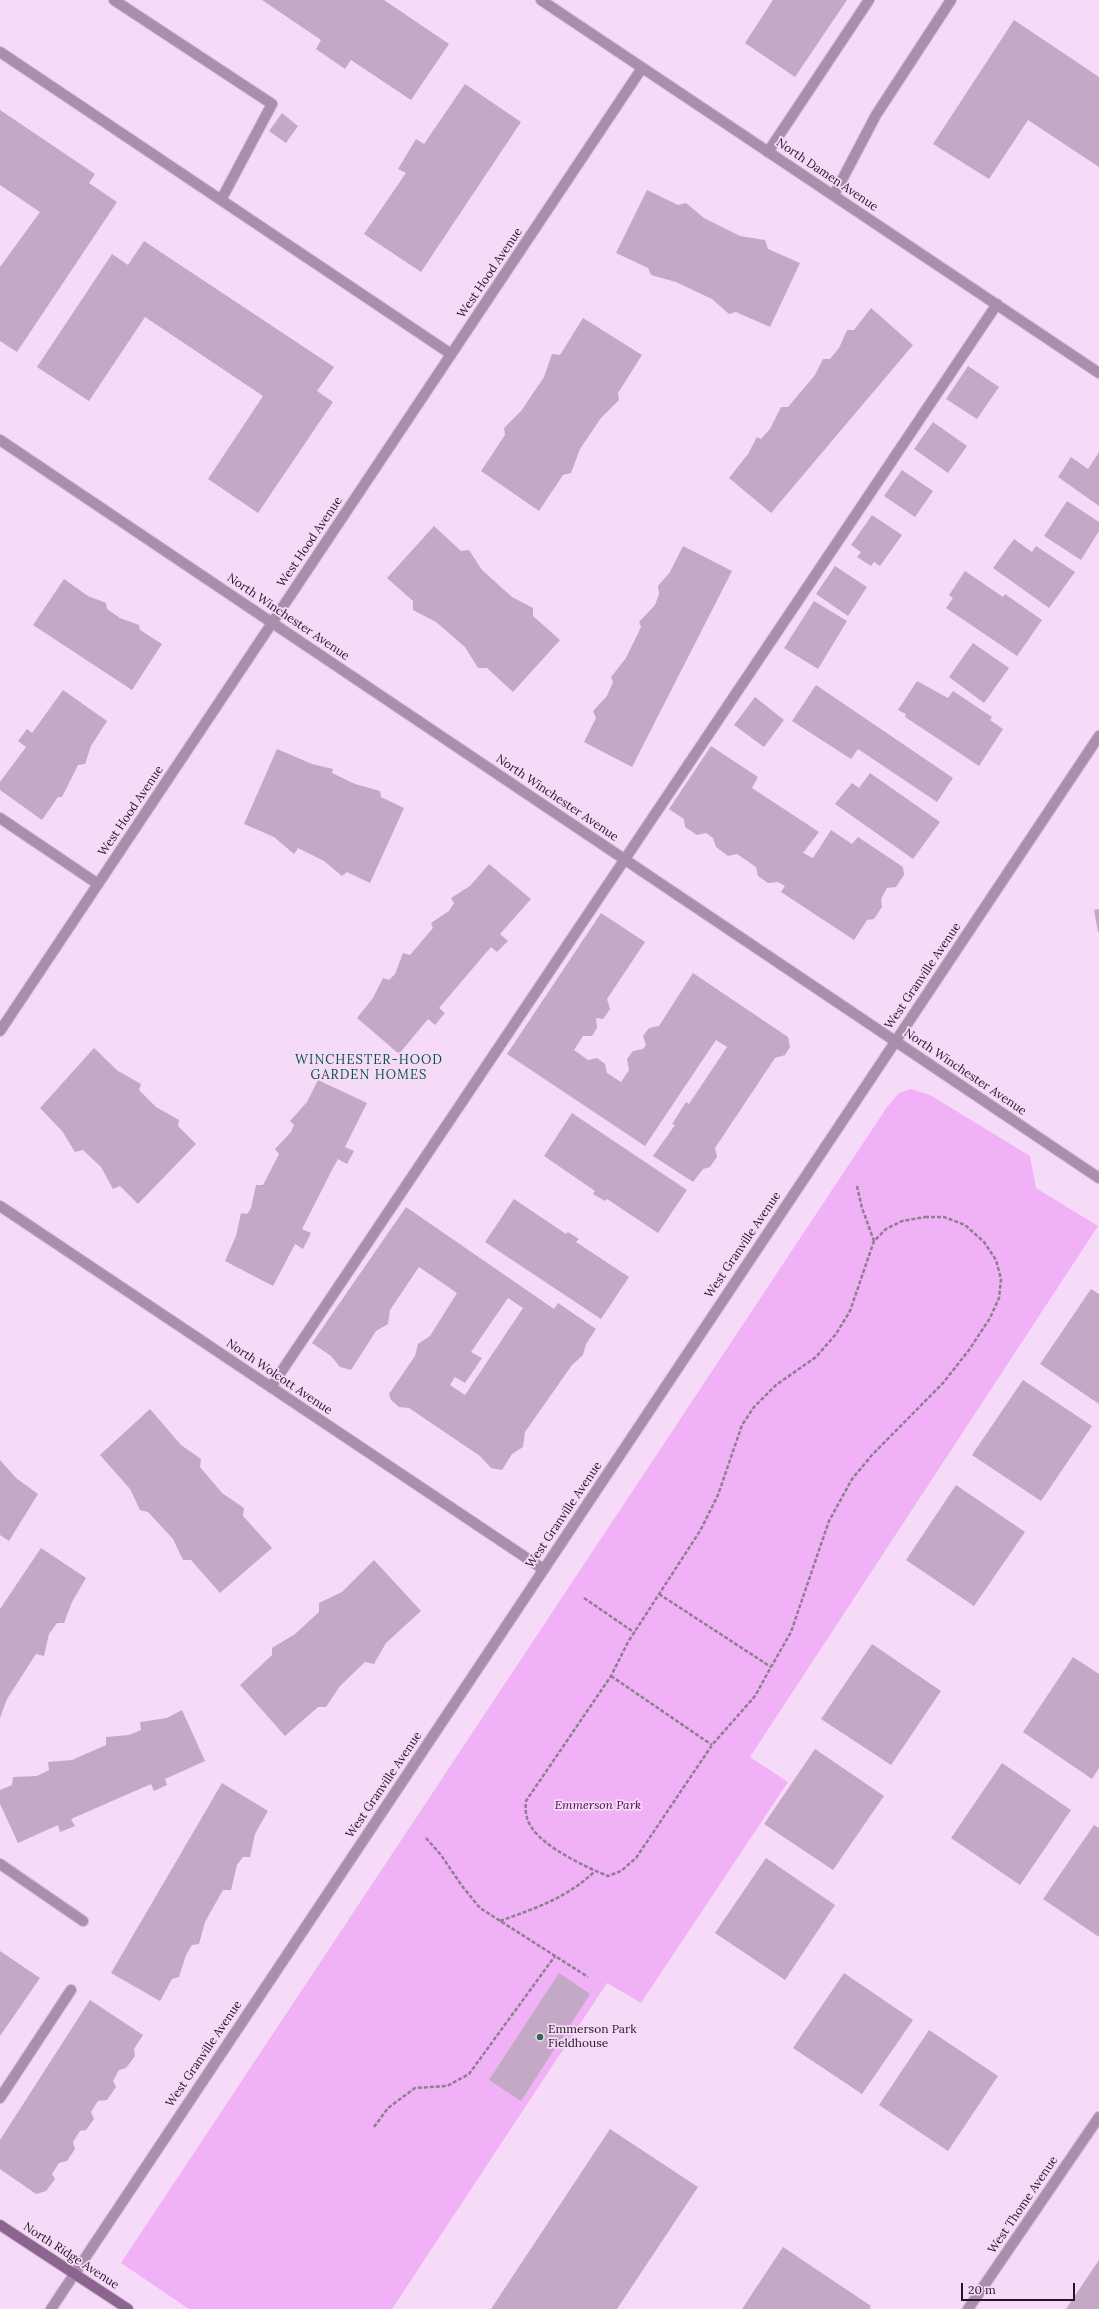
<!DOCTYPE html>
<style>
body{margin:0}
#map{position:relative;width:1099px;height:2309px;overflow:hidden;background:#f6dbf8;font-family:Lora,serif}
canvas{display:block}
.scale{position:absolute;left:961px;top:2283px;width:114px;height:18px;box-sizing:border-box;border:2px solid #221822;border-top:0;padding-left:5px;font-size:12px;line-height:14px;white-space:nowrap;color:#221822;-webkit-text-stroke:3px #f6dbf8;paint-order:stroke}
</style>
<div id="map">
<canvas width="1099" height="2309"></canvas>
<div class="scale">20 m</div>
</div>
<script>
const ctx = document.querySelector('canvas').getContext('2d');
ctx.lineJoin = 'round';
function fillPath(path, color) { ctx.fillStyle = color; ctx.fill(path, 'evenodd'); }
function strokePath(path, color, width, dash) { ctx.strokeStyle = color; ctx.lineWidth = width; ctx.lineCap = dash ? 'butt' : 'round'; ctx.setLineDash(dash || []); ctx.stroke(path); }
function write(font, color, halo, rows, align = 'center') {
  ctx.font = font + ' Lora,serif'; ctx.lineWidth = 3.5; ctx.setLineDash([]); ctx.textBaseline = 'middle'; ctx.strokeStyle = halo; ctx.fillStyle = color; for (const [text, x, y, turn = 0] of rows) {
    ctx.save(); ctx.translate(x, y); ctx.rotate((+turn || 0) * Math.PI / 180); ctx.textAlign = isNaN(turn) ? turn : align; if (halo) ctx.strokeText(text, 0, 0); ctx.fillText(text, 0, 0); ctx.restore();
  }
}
fillPath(new Path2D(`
 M911,1089L930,1095L1030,1156L1036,1188L1098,1226L750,1757L788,1782L641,2003L607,1983L392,2309H189L121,2263L887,1107L899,1093Z`), '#f0b1f6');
fillPath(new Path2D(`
 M262,0H384L449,44L411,100L351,60L345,69L316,49L321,40Z
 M773,0H847L795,77L745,43Z
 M1014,20L1099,77V167L1028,120L989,179L933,144Z
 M465,84L521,122L421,272L364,234L406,173L398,169L416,139L424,144Z
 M0,110L95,174L89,183L117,202L17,352L0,341V267L40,212L0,185Z
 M282,113L298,126L286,143L269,131Z
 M647,190L678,205L686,203L704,218L740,236L765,240L768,249L800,263L770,327L736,312L729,314L712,299L676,282L651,275L648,268L616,253Z
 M144,241L334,367L317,391L333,402L258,513L208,479L263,396L145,317L89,401L37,367L112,254L128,265Z
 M871,308L913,345L771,513L729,478L748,454L757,437L761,439L770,429L781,407H788L815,375L823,359H830L839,348L847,330H854Z
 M583,318L642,355L618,393L619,400L601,418L580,449L571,473L563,475L539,511L481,471L505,435L504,428L521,411L544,377L552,354L560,355Z
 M968,366L999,387L977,419L946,399Z
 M933,422L967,446L948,473L914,449Z
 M1099,452V506L1058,477L1071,457L1088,469Z
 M902,470L933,491L915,517L884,496Z
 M1067,501L1099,522V531L1081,560L1044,536Z
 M872,515L902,535L880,566L874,562L871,566L857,557L861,552L851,545Z
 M434,526L461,551L469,550L482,570L512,597L533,608V616L560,640L513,692L487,668H478L465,647L436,622L413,610V601L387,578Z
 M1014,539L1032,552L1036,546L1075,572L1049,608L993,568Z
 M683,546L732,571L632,767L584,742L596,718L593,711L607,696L613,682L611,677L626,658L641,627L639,622L655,605L659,594L658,586L670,572Z
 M835,566L867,587L848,616L816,594Z
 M965,571L1003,597L1005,594L1042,620L1017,656L946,608L953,598L949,595Z
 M64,579L88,596L106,603L107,609L120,618L139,625L140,630L162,644L132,690L33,625Z
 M814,601L847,621L818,669L784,648Z
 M973,643L1009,668L984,703L949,677Z
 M917,681L948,698L953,691L992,717L990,720L1003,729L979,766L905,717L906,714L898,710Z
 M816,685L953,778L937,802L858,749L851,759L792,721Z
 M63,690L107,721L91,746L85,764L78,765L62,797H58L42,820L0,790V782L26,747L18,741L27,729L32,733Z
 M755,697L784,720L764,747L734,725Z
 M711,746L758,777L752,788L819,832L803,853L813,858L831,830L852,844L858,837L903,867L904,875L896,887L887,888L881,899L882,907L874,919L867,920L854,940L781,892L785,886L778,882L768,883L758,876L756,867L737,854L728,856L716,847L713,838L706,833L697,835L685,827L684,819L669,809Z
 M277,749L312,764L333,769L332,773L355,784L380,791L381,797L404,808L370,883L347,872L342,876L324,861L298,848L294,854L274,837L244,824Z
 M870,773L940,822L913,859L835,804L852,783L859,788Z
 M489,864L531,899L500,934L508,941L497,952L491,947L439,1008L445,1013L435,1025L428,1019L399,1054L357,1018L373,998L383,978L389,980L395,974L403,953L410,955L433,928L431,923L449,911L454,903L451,898L470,886Z
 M1099,909V932H1098L1094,910Z
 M601,913L645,942L607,999L610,1009L603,1019L596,1018L597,1028L592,1036H583L574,1050L588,1060L597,1058L605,1064L607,1073L621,1082L629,1070L627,1059L633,1051L643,1049L646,1045L643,1036L649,1028L659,1026L693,973L788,1037L790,1047L785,1055L775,1058L715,1148L717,1157L710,1167L703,1169L693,1182L653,1156L675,1125L672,1124L686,1102L689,1104L727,1047L716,1040L645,1146L507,1054Z
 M94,1048L118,1071L141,1084L139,1090L156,1107L179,1120L178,1126L196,1144L138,1204L120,1186L113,1189L101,1167L83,1150L75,1152L62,1131L40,1108Z
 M318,1080L367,1103L345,1147L354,1151L347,1164L338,1159L333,1168L302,1229L311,1233L303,1249L295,1244L273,1286L225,1261L236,1236L241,1213L247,1214L251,1208L256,1185H263L279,1154L275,1149L291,1132L294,1125L290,1121L307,1102Z
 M572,1113L687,1190L658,1233L607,1199L605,1201L593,1194L595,1191L544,1156Z
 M514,1199L566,1234L568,1232L579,1239L576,1242L629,1277L601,1319L485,1242Z
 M406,1207L554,1309L558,1303L596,1329L586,1344L583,1355L572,1365L525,1432L523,1447L512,1454L502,1470L491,1468L480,1456L409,1408L399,1407L391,1400L389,1394L415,1356L418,1344L430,1336L457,1293L419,1267L390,1310L388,1324L376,1331L351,1370L340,1367L331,1356L312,1343ZM508,1298L523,1308L465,1395L450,1385L455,1377L465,1383L482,1358L471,1352Z
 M1091,1289L1099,1294V1404L1040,1364Z
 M1023,1380L1092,1426L1041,1501L972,1455Z
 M150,1409L181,1445L201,1459L200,1467L222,1493L244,1508L243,1516L272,1548L220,1593L191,1560H183L173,1539L148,1512L140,1510L130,1489L100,1455Z
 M0,1460L16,1478L38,1494L9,1541L0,1535Z
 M956,1485L1025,1532L974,1606L906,1560Z
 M41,1548L86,1578L72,1602L64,1623H57L49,1634L44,1656L36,1654L7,1699L0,1718V1609Z
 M374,1560L421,1611L386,1643L374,1664L365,1662L340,1686L326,1707H318L285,1736L240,1685L272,1655V1648L295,1634L319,1612V1603L342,1592Z
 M872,1644L941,1691L891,1765L821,1719Z
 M1073,1657L1099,1674V1768L1092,1779L1023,1732Z
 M182,1710L205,1761L165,1779L167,1785L154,1791L151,1784L71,1819L75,1826L60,1832L58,1825L18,1843L0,1804V1790L12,1785L13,1777L37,1776L49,1770L48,1762L72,1760L106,1745V1737L129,1735L141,1730L140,1722L167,1718Z
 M815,1749L884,1796L833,1870L764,1824Z
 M1002,1763L1071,1810L1020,1885L951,1838Z
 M222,1783L268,1811L255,1834L250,1857H243L237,1865L231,1890H223L205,1922L199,1944L192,1945L186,1955L179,1977L172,1979L160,2001L111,1973Z
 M1094,1825L1099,1828V1937L1043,1899Z
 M766,1858L835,1905L785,1980L715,1933Z
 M0,1951L40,1978L0,2036Z
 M559,1973L590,1994L521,2101L489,2080Z
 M844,1973L913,2020L862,2094L793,2048Z
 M90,2000L143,2035L134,2049L135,2056L126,2068L119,2070L113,2081L116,2087L107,2100L98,2101L91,2112L94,2119L86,2130L80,2131L73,2142L75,2149L67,2161L59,2163L52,2174L55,2179L46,2191L36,2194L0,2169V2140Z
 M929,2030L998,2076L948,2151L879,2105Z
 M610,2129L698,2187L617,2309H491Z
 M783,2247L871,2306L869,2309H742Z
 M1099,2260V2309H1066Z`), '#c3a9c5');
const service = new Path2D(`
 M114,0L272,104L221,200
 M0,52L451,354
 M768,152L869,0
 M834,195L876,115L951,0
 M0,818L98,884
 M271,1387L997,304
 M0,1864L83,1921
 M0,2098L71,1990`);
const minor = new Path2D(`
 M541,0L1099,373
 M0,440L1099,1178
 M0,1031L642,68
 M0,1206L543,1569
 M51,2309L1099,736
 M968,2309L1099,2117`);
const secondary = new Path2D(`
 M0,2225L128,2309`);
strokePath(service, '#d0b8d1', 12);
strokePath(minor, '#d0b8d1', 12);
strokePath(secondary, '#d0b8d1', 12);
strokePath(new Path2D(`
 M857,1186L862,1208L874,1241
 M925,1217H944L965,1225L984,1242L996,1260L1001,1279L999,1298L990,1318L969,1350L943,1383L872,1455L852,1479L829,1521L791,1632L771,1667L755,1696L712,1745L636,1858L621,1871L608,1876C587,1868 544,1847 532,1828C526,1820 525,1811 526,1801L611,1676L628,1642L700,1531L718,1495L742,1425L754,1407L776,1385L816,1357L836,1334L850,1311L874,1241L886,1229L902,1221Z
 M659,1594L771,1667
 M584,1598L635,1633
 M611,1676L712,1745
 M426,1838L441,1855L462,1886L480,1908L588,1977
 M500,1921C536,1908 567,1898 595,1871
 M374,2127L388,2108L415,2088L447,2086L469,2074L555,1956`), '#8f7d90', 2.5, [4, 2]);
strokePath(service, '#aa8eac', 10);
strokePath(minor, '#aa8eac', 10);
strokePath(secondary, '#8c6490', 10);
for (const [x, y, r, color] of [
 [540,2037,4,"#2f6a54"]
]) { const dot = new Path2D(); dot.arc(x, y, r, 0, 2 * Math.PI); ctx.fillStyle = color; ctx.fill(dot); strokePath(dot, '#f6dbf8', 1.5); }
write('12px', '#221822', '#f6dbf8', [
 ["North Damen Avenue",827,175,34],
 ["West Hood Avenue",490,273,-56],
 ["West Hood Avenue",310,542,-56],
 ["North Winchester Avenue",288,617,34],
 ["North Winchester Avenue",557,798,34],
 ["West Hood Avenue",131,811,-56],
 ["West Granville Avenue",923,976,-56],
 ["North Winchester Avenue",965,1072,34],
 ["West Granville Avenue",743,1245,-56],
 ["North Wolcott Avenue",279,1377,34],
 ["West Granville Avenue",564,1515,-56],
 ["West Granville Avenue",384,1785,-56],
 ["West Granville Avenue",204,2054,-56],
 ["West Thome Avenue",1023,2205,-56],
 ["North Ridge Avenue",71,2256,33]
]);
write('italic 12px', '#440a4a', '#f6dbf8', [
 ["Emmerson Park",598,1806]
]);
write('12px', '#221822', '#f6dbf8', [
 ["Emmerson Park",548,2030],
 ["Fieldhouse",548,2044]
], 'left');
ctx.letterSpacing = '1px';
write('13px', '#08563f', '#f6dbf8', [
 ["WINCHESTER-HOOD",369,1060],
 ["GARDEN HOMES",369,1075]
]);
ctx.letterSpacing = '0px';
</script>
